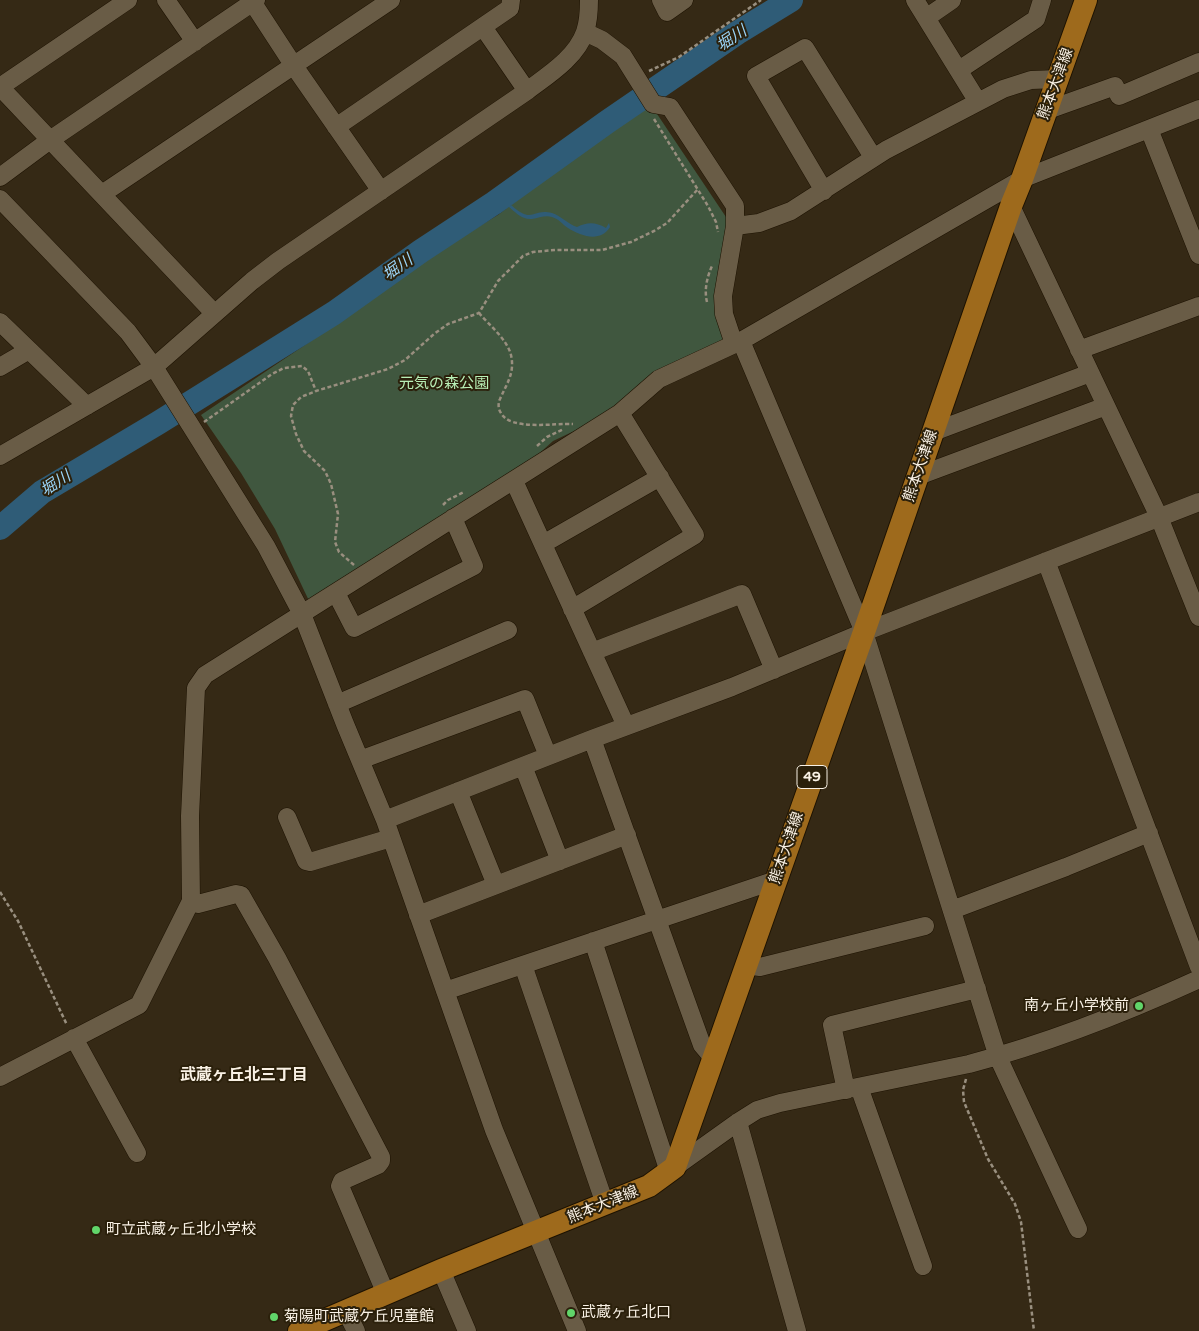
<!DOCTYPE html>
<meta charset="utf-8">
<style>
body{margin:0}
canvas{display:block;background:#352915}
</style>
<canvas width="1199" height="1331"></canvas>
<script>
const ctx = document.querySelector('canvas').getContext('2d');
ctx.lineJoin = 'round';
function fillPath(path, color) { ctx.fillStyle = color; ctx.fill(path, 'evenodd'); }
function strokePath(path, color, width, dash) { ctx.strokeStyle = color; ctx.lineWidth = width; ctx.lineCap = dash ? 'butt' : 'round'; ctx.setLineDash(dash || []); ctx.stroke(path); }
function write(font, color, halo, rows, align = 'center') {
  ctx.font = font + ' "Varela Round","Noto Sans JP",sans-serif'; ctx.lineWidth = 4; ctx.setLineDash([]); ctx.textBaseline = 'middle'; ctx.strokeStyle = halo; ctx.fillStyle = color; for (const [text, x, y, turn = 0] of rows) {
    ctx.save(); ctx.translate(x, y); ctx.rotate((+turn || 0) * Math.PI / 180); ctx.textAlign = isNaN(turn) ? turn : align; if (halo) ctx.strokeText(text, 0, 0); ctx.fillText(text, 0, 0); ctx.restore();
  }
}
fillPath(new Path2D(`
 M649,102L732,226L731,342L610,414L553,441L512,478L311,605L275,529L241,473L201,415L311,341L397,276L498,215L576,154Z`), '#40573f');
fillPath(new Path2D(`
 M511,205C534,225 531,208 552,213C561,216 568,224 577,227C588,222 595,222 606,228L609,223L610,227C600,243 581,236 568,228C562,224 559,219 552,217C545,215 539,218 532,219C522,220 515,212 508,206Z`), '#2f5c77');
strokePath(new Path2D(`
 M0,528L42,492L158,423L334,313L421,251L494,203L607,122L737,33L791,0`), '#2f5c77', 24);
const minor = new Path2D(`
 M166,0L195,42
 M251,0L294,66L381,191
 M661,0L667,12L684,0
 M915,0L978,102
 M926,18L952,0
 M483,27L527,91
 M585,32L602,40L623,56L653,104L670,107L735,206V226
 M959,70L1036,19L1042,0
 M0,87L214,313
 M0,87L128,0
 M1045,111L1115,86L1119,96L1199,62
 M336,127L510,8L511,0
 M1149,129L1199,255
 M0,177L50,140L256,0
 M824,191L756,76L805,48L873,157
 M102,194L391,0
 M0,199L128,332L154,367L266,546L302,614L345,724L385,820L494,1130L577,1331
 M1011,206L1159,517L1199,617
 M0,322L87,406
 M741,341L864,632L998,1057L1078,1229
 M734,344L724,314L723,296L735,226L759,223L791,211L886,150L1003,89L1031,80L1058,79
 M1079,350L1199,306
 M0,367L29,350
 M933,432L1090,373
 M0,456L154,367L252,281L278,261L527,91C548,75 576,58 585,32C588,23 589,9 589,0
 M918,476L1106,406
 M514,481L626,726
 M543,544L660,477
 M1046,561L1199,967
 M336,593L354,628L474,566L453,518
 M572,609L695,535L620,413
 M592,652L742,594L774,670
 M337,704L508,630
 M592,739L702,1045L713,1058
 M360,760L525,699L548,756
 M523,766L560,861
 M458,791L496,885
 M287,817L306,861L310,862L391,838
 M385,820L592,739L732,687L864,632L1199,502
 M191,901L198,904L236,894L241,895L277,958L381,1157V1161L378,1165L342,1181L340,1186L386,1294
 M952,910L1066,867L1149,833
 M418,915L627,835
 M593,941L669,1172
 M523,965L605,1204
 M746,965L760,967L925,926
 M445,991L776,880
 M74,1038L137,1153
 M0,1077L139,1005L191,901L190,816L196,688L205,675L620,413L659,379L741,341L1022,179L1199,109
 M859,1087L923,1266
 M846,1090L832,1025L977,989
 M738,1122L797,1331
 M675,1167L738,1122L757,1110L780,1103L969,1064C1048,1043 1125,1013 1199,979
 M441,1270L467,1331
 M346,1311L356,1331`);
const major = new Path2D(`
 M299,1331L441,1270L649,1186L675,1167L864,632L1011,206L1022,179L1086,0`);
strokePath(minor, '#1d1201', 19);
strokePath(major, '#1d1201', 24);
strokePath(new Path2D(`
 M649,71L679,57L761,0
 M654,119L708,206L716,222L718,232
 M707,302C704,290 707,277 712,266
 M479,313C489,325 507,339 511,355C515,373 507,383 500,399C498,403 498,409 501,413C510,431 555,423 573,424
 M204,422L272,374L284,368L302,366L308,371L316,391
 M537,446L547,437L564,429
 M443,505L448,500L464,492
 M354,565L339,552L335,542L338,514L331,484L325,471L304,451L296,434L291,416L293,405L301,397L316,391L388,369L405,360L434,334L448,324L479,313L498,281L523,256L533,252L555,250H602L631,242L654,231L667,223L698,189
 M0,892L18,921L67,1025
 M966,1079L963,1090L964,1102L988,1159L1015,1204L1021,1222L1034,1331`), '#998f7f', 2.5, [4, 2.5]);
strokePath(minor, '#695c46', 18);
strokePath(major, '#9e6a1c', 22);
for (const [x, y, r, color] of [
 [1139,1006,5,"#61d56a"],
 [96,1230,5,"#61d56a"],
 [571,1313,5,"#61d56a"],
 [274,1317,5,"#61d56a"]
]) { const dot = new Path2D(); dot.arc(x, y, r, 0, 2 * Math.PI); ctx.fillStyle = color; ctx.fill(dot); strokePath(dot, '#2b200b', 2); }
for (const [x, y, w] of [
 [812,777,30]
]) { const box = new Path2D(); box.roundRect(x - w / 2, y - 11.5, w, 23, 4); ctx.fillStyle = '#2b200b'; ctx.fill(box); strokePath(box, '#f9f1e5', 1); }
write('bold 14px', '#f9f1e5', null, [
 ["49",812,777]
]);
write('15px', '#f9f1e5', '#2b200b', [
 ["熊本大津線",1056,84,-70],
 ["熊本大津線",921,466,-71],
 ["熊本大津線",787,848,-71],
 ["熊本大津線",603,1205,-22]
]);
write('15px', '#b8efb6', '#2b200b', [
 ["元気の森公園",444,384]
]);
write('15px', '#f9f1e5', '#2b200b', [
 ["南ヶ丘小学校前",1129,1006,"right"],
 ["町立武蔵ヶ丘北小学校",106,1230],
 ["武蔵ヶ丘北口",581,1313],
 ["菊陽町武蔵ケ丘児童館",284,1317]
], 'left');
write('italic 16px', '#9ad3f6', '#2b200b', [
 ["堀川",732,39,-33],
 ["堀川",398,268,-35],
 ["堀川",56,484,-33]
]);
write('bold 16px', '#f9f1e5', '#2b200b', [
 ["武蔵ヶ丘北三丁目",244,1076]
]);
</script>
